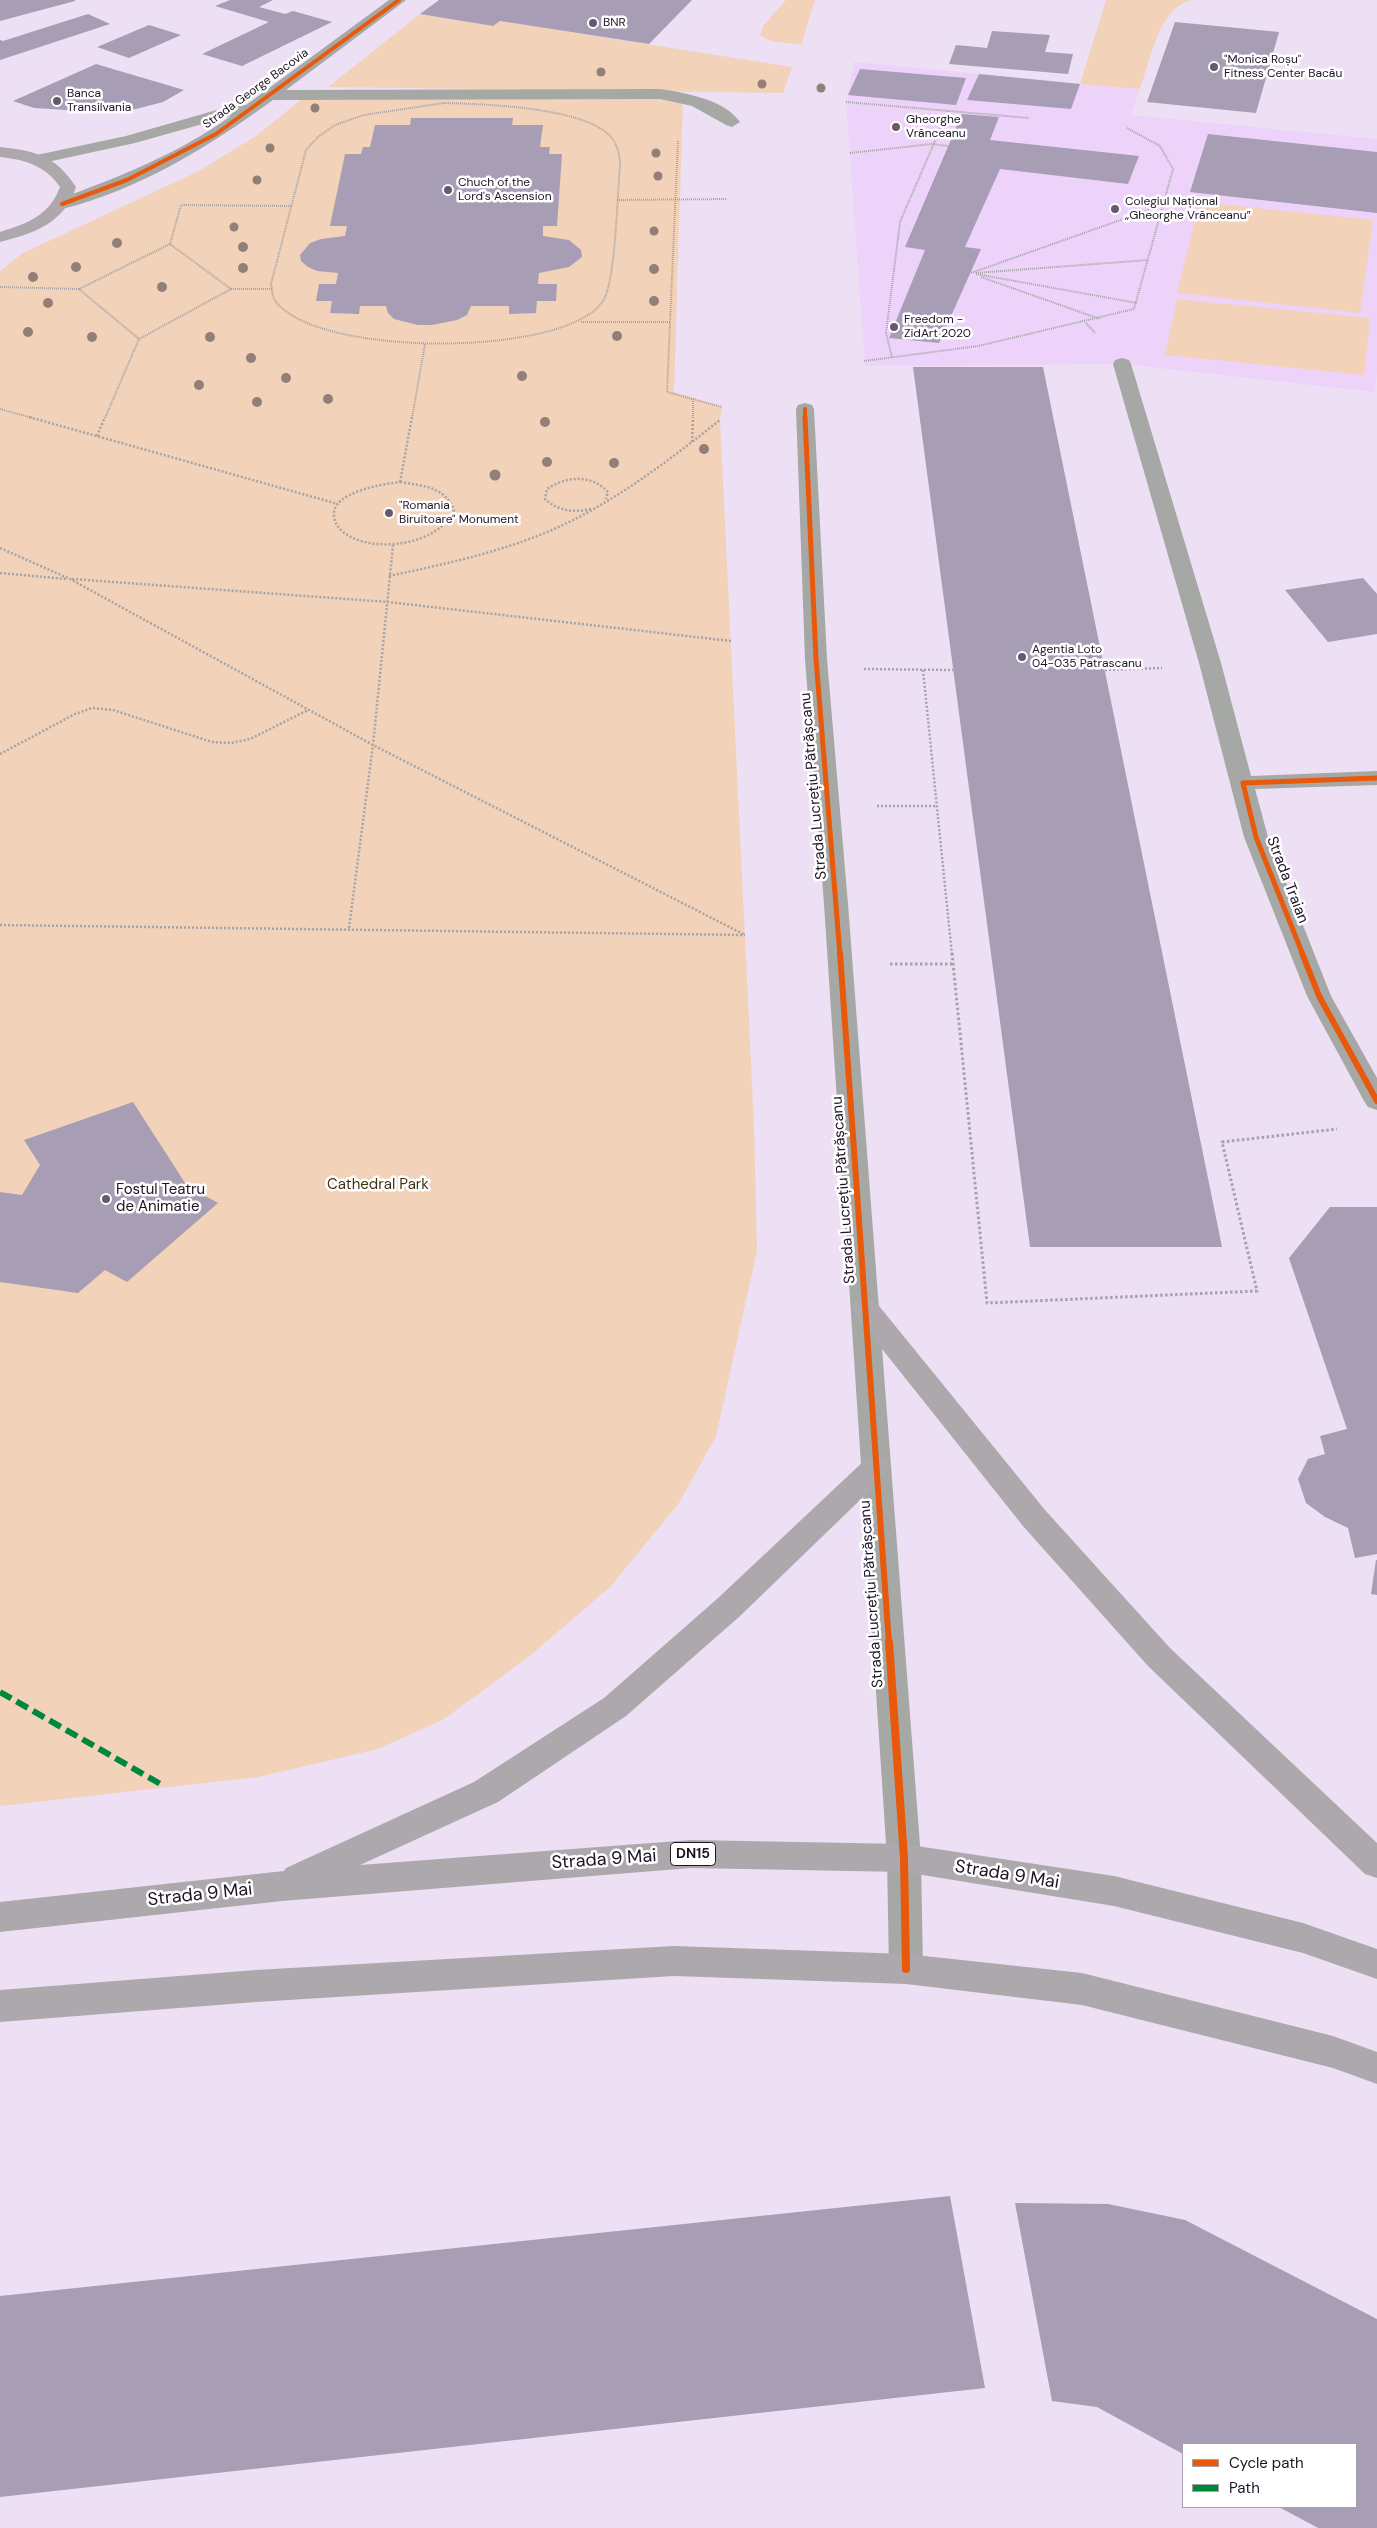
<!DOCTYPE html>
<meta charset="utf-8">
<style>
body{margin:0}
#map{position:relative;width:1377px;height:2528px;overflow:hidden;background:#eddff4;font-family:"DM Sans",sans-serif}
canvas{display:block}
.legend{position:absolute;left:1182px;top:2443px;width:175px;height:65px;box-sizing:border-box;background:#fff;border:1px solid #a5a1a7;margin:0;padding:6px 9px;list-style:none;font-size:15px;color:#1e1324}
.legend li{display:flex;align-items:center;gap:10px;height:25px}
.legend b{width:25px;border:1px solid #a5a1a7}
</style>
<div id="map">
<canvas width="1377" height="2528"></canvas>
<ul class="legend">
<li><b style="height:6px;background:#e8590c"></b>Cycle path</li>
<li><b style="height:6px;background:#00873e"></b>Path</li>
</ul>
</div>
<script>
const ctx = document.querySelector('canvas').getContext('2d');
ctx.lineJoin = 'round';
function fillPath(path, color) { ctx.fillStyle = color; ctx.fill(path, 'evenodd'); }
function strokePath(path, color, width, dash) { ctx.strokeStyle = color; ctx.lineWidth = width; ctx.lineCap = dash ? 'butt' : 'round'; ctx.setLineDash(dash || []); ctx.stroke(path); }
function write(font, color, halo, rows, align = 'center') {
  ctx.font = font + ' "DM Sans",sans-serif'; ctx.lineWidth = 5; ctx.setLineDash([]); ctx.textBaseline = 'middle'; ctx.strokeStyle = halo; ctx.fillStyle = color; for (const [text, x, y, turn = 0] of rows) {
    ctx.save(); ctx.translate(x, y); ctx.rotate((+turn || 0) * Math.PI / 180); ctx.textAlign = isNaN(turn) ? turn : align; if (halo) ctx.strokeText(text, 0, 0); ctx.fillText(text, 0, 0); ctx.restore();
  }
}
fillPath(new Path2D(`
 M854,62L1140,89L1131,115L1377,139V372L1374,392L1122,364L865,366L846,102Z`), '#edd3fa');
fillPath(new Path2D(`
 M786,0H815L801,45L771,41L760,36L763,26Z
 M1106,0H1192C1159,6 1150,62 1140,89L1080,84Z
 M420,14L492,26L500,21L792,67L783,93L328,87Z
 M307,95L683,97L674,392L722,407L720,420L754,1126L757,1251L716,1436L679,1503L610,1587L527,1658L444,1719L378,1749L258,1777L0,1806V271L23,253L197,172L256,136Z
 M1200,202L1373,220L1360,313L1177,293Z
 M1177,299L1370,318L1364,375L1165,355Z`), '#f2d2b8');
fillPath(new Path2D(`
 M0,0H75V1L0,21Z
 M230,0H273L259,7L285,14L293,11L332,22L242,66L202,54L269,22L215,6Z
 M439,0H692L649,44L500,21L493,26L420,14Z
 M88,14L110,24L0,60V40L3,41Z
 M1175,22L1279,32L1256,113L1147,102Z
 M149,25L181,35L129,58L97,47Z
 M992,31L1050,35L1045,52L1073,54L1068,74L949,64L956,45L987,48Z
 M96,64L184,90L163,102L136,109L98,112L34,108L13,101Z
 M860,69L966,78L956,105L848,95Z
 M979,74L1080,84L1071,109L967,100Z
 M962,114L999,117L990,140L1139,156L1128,184L1000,169L965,247L981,249L939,343L889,338L925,250L905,247Z
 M411,118H513L512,125H543L540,147H550L549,154H562L557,226H543V236L569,240L581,250L582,257L569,267L539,273L538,284H557L556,301H537L536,313L509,314V306H471L467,315L457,320L432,325H418L394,319L388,313L386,306H360L359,314L330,313L332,301H316L319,284H336L338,273L317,271L308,267L301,261L300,255L310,243L321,239L345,236L347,226H330L345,154H361L363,147H370L375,125H410Z
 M1208,134L1377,152V213L1190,192Z
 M913,367H1043L1222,1247H1030Z
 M1363,578L1377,594V634L1328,642L1285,590Z
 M133,1102L187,1186L218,1203L127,1282L105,1270L78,1293L0,1282V1192L22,1195L40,1165L24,1140Z
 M1330,1207H1377V1554L1355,1558L1348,1528L1325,1517L1306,1503L1298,1479L1308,1459L1325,1454L1320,1436L1347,1429L1289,1258Z
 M1376,1560H1377V1595L1371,1594Z
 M950,2196L985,2388L0,2497V2296Z
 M1015,2203L1108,2204L1185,2220L1377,2319V2528H1318L1279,2507H1356V2444H1183V2454L1097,2407L1052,2401Z`), '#a79db4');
strokePath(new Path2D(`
 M846,102L1029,118
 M444,103C483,104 585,107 611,137C618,145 620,157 620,166C617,195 616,280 603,301C566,358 311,358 274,299C272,295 272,288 271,284L306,150L318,137L335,125L364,115Z
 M678,141L667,392L722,407
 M850,153L932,144L948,146
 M617,200L726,199
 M182,205L291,206
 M971,273L1163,205
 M976,273L1148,260
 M976,274L1137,303
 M981,277L1100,319
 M0,287L79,289L139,339L231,289L170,244L181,205
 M79,289L170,244
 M231,289H272
 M581,322H671
 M1086,323L1095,333
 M892,357L886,333L900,222L948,111
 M864,361L978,346L1134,309L1173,169L1160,146L1127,128
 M0,409L33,418
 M105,418L139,339
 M412,418L425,344
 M693,418V399`), '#a5a3a5', 2, [1, 1]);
strokePath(new Path2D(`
 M29,417L338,504
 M97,436L105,417
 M692,442L693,417
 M400,482C423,486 444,486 454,510C439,545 373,555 343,532C338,528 335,523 334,516C331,492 383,484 400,482Z
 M400,482L412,417
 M591,509C574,513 558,511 545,499L547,489C567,476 591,474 608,492L606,499
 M0,548L70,579L373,745L745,935
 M0,573L66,579
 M389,576C445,564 502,552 554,529C615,502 668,461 720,420
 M72,579L388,602L731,641
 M864,669L953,670
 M923,670L952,955
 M1105,670L1162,668
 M0,754L75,714L92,708L113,710L212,742L231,743L250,739L308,710
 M877,806H936
 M0,925L745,935
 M349,928L373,745L393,545`), '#a5a3a5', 2.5, [2, 2]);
strokePath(new Path2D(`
 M952,953L987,1303L1257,1291L1222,1142L1337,1129
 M890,964H953`), '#a5a3a5', 3, [2.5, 2.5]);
fillPath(new Path2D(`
 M389,0H406L286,90L660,89C685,93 724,99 740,122L732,127L726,125L692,106L660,99L273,100C210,146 139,190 62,209L56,208L54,204L56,200C117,178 178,154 231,116L135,143L38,164L30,159L32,156L126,136L234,105H246Z
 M1122,358L1129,360L1131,364L1221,663L1251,776L1377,771V785L1255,789L1268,837L1331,996L1377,1078V1110L1368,1107L1364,1101L1307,996L1244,837L1199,663L1113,364L1115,360Z
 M805,403L812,405L814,409L827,659L848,904L921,1858L923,1969L918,1980L906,1984L894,1980L889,1969L887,1858L824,904L805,659L796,409L798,405Z`), '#a6a8a5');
fillPath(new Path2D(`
 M0,147C36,151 56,156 76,187C64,223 35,233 0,242V232C28,223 49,216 60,187C45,165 25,160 0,157Z
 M865,1298L875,1301L1045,1510L1170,1648L1377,1843V1878L1365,1874L1148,1666L1023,1526L855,1315L851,1308L855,1301Z
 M876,1456L886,1459L891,1467L886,1475L739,1617L626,1716L498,1802L360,1865L691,1840L904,1844L1114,1876L1303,1923L1377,1949V1979L1303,1953L1114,1906L904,1872L691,1868L282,1901L0,1932V1902L284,1871L286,1868L474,1782L604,1698L717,1599L866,1459Z
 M674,1946L906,1954L1082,1973L1333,2036L1377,2052V2084L1333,2068L1082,2005L906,1984L674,1976L256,2002L0,2022V1990L256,1970Z`), '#aca8ac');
strokePath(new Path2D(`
 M0,1692L164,1786`), '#00873e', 6, [13, 6]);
strokePath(new Path2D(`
 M62,204L127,180L216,134L399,0
 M805,409V418`), '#e8590c', 4);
strokePath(new Path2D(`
 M805,417L816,659L840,955
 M1303,955L1256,837L1243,783L1377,778`), '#e8590c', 5);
strokePath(new Path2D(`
 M840,953L889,1644
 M1302,953L1319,996L1377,1101`), '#e8590c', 6);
strokePath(new Path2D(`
 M889,1642L904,1858L906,1969`), '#e8590c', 8);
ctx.fillStyle = '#917f78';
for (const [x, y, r] of [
 [601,72,4.5],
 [762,84,4.5],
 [821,88,4.5],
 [315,108,4.5],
 [270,148,4.5],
 [656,153,4.5],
 [658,176,4.5],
 [257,180,4.5],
 [234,227,4.5],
 [654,231,4.5],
 [117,243,5],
 [243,247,5],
 [76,267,5],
 [243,268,5],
 [654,269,5],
 [33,277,5],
 [162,287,5],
 [654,301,5],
 [48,303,5],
 [28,332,5],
 [617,336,5],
 [92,337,5],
 [210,337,5],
 [251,358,5],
 [522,376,5],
 [286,378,5],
 [199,385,5],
 [328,399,5],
 [257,402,5],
 [545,422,5],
 [704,449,5],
 [547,462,5],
 [614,463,5],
 [495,475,5.5]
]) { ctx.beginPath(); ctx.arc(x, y, r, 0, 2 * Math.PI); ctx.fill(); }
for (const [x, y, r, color] of [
 [593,23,5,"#665a6d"],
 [1214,67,5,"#665a6d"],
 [57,101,5,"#665a6d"],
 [896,127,5,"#665a6d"],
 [448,190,5,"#665a6d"],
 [1115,209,5,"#665a6d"],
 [894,327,5,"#665a6d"],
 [389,513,5,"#665a6d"],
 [1022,657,5,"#665a6d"],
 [106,1199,5,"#665a6d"]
]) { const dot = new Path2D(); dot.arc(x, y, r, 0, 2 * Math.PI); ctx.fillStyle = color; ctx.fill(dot); strokePath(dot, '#fff', 2); }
write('12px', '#1e1324', '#fff', [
 ["BNR",603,23],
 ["\"Monica Roșu\"",1224,60],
 ["Fitness Center Bacău",1224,74],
 ["Banca",67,94],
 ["Transilvania",67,108],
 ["Gheorghe",906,120],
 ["Vrănceanu",906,134],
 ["Chuch of the",458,183],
 ["Lord's Ascension",458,197],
 ["Colegiul Național",1125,202],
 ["„Gheorghe Vrănceanu”",1125,216],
 ["Freedom -",904,320],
 ["ZidArt 2020",904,334],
 ["\"Romania",399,506],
 ["Biruitoare\" Monument",399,520],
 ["Agentia Loto",1032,650],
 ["04-035 Patrascanu",1032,664]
], 'left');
write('12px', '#1e1324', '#fff', [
 ["Strada George Bacovia",256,89,-36]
]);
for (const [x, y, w] of [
 [693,1854,45]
]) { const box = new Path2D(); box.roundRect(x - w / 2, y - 11.5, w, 23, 4); ctx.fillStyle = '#fff'; ctx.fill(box); strokePath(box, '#1e1324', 1); }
write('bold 14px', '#1e1324', null, [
 ["DN15",693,1854]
]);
write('15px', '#1e1324', '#fff', [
 ["Strada Lucrețiu Pătrășcanu",814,786,-95],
 ["Strada Traian",1287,880,69],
 ["Strada Lucrețiu Pătrășcanu",844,1190,-94],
 ["Strada Lucrețiu Pătrășcanu",872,1594,-94]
]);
write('15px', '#463113', '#fff', [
 ["Cathedral Park",378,1185]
]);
write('15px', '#1e1324', '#fff', [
 ["Fostul Teatru",116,1190],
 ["de Animatie",116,1207]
], 'left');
write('18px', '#1e1324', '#fff', [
 ["Strada 9 Mai",604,1860,-4],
 ["Strada 9 Mai",1007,1875,9],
 ["Strada 9 Mai",200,1895,-6]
]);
</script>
